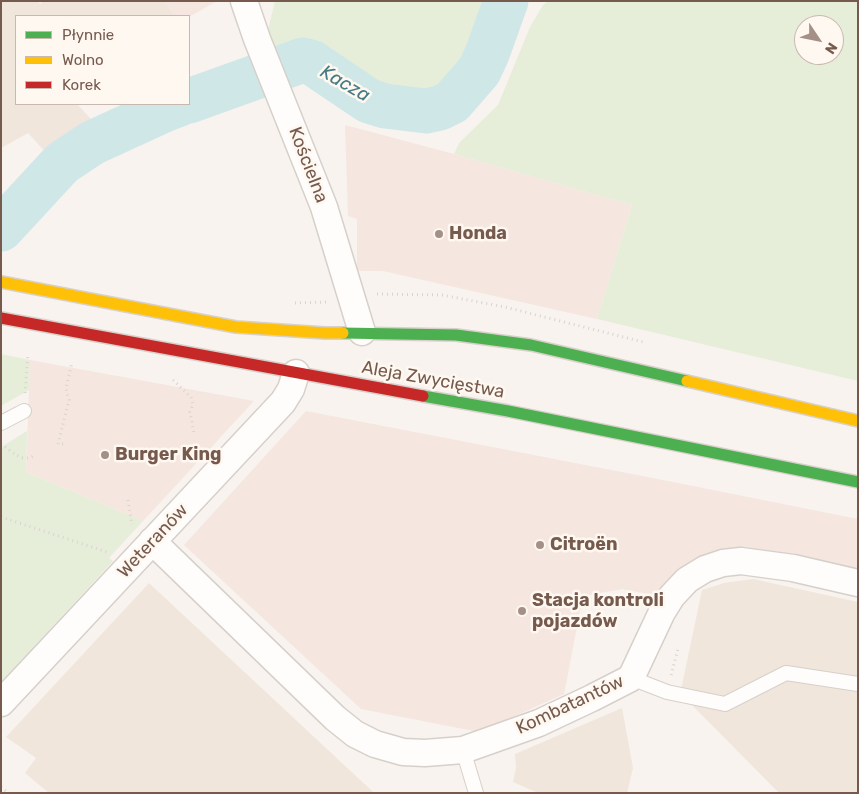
<!DOCTYPE html>
<meta charset="utf-8">
<style>
body{margin:0}
#map{position:relative;width:859px;height:794px;overflow:hidden;background:#f8f3ee;font-family:Rubik,sans-serif}
canvas{display:block}
.frame{position:absolute;inset:0;border:2px solid #765a4e;pointer-events:none}
.legend{position:absolute;left:15px;top:15px;width:175px;height:90px;box-sizing:border-box;background:#fef8f1;border:1px solid #c8b9b0;margin:0;padding:6px 9px;list-style:none;font-size:15px;color:#765a4e}
.legend li{display:flex;align-items:center;gap:10px;height:25px}
.legend b{width:25px;border:1px solid #c8b9b0}
.north{position:absolute;left:794px;top:15px;width:50px;height:50px;box-sizing:border-box;background:#fef8f1;border:1px solid #c8b9b0;border-radius:50%;rotate:124deg;font-size:14px;font-weight:700;line-height:20px;text-align:center;color:#765a4e}
.north::after{content:'';display:block;margin:auto;width:18px;height:22px;background:#a49086;clip-path:polygon(50% 0,100% 100%,50% 72%,0 100%)}
</style>
<div id="map">
<canvas width="859" height="794"></canvas>
<div class="frame"></div>
<ul class="legend">
<li><b style="height:6px;background:#4caf50"></b>Płynnie</li>
<li><b style="height:6px;background:#ffc107"></b>Wolno</li>
<li><b style="height:6px;background:#c62828"></b>Korek</li>
</ul>
<div class="north">N</div>
</div>
<script>
const ctx = document.querySelector('canvas').getContext('2d');
ctx.lineJoin = 'round';
function fillPath(path, color) { ctx.fillStyle = color; ctx.fill(path, 'evenodd'); }
function strokePath(path, color, width, dash) { ctx.strokeStyle = color; ctx.lineWidth = width; ctx.lineCap = dash ? 'butt' : 'round'; ctx.setLineDash(dash || []); ctx.stroke(path); }
function write(font, color, halo, rows, align = 'center') {
  ctx.font = font + ' Rubik,sans-serif'; ctx.lineWidth = 5; ctx.setLineDash([]); ctx.textBaseline = 'middle'; ctx.strokeStyle = halo; ctx.fillStyle = color; for (const [text, x, y, turn = 0] of rows) {
    ctx.save(); ctx.translate(x, y); ctx.rotate((+turn || 0) * Math.PI / 180); ctx.textAlign = isNaN(turn) ? turn : align; if (halo) ctx.strokeText(text, 0, 0); ctx.fillText(text, 0, 0); ctx.restore();
  }
}
fillPath(new Path2D(`
 M1,1H38L40,4L43,1H166L174,16H16V104H77L91,119L50,157L28,133L1,148Z
 M753,579L858,602V793H779L688,701L679,699L702,590L724,583Z
 M149,583L372,791L375,793H49L25,773L36,758L6,737Z
 M622,708L633,768L627,793H538L513,782L516,768L515,754Z`), '#f0e6dc');
fillPath(new Path2D(`
 M166,1H217L189,17L174,16Z
 M345,125L454,154L632,205L597,319L383,271H357V219L348,216Z
 M30,360L254,401L143,521L26,472Z
 M306,411L668,481L858,519V570L767,551L748,548L728,550L659,596L622,589L583,596L564,694L479,732L361,709L184,545Z`), '#f5e6e0');
fillPath(new Path2D(`
 M275,1H498L491,19L480,38L467,69L455,85L451,97L439,102L412,105L369,97L341,78L319,57L301,52L278,60L267,34Z
 M548,1H858V381L597,319L632,205L454,154L459,143L498,105L530,27L543,5ZM804,25H834V55H804Z
 M1,354L30,360L29,390L1,406Z
 M27,431L26,472L143,521L109,558L113,561L1,682V447Z`), '#e6eeda');
strokePath(new Path2D(`
 M189,101L303,60L311,62L369,101L385,106L426,111L440,108L452,102L479,71L487,54L506,1
 M1,229L62,163L92,143L164,110L180,104`), '#d0e7e8', 45);
const lane = new Path2D(`
 M1,423L24,411
 M631,678L667,692L725,704L786,673L858,684
 M463,750L476,793`);
const street = new Path2D(`
 M244,1L257,39L324,207L362,332
 M152,541L335,718L355,734L375,744L403,752L425,753L463,750L539,723L592,698L631,678L662,612L672,596L687,580L705,569L723,563L741,561L793,568L858,583
 M1,703L283,402L291,389L296,373`);
const fast = new Path2D(`
 M343,333L456,335L531,345L687,381
 M423,396L508,411L858,482`);
const slow = new Path2D(`
 M1,282L236,327L325,333H343
 M687,381L858,421`);
const jam = new Path2D(`
 M1,318L423,396`);
strokePath(lane, '#d6d0ca', 16);
strokePath(street, '#d6d0ca', 29);
strokePath(fast, '#d8d0ca', 14);
strokePath(slow, '#d8d0ca', 14);
strokePath(jam, '#d8d0ca', 14);
strokePath(new Path2D(`
 M377,294L442,295L505,307L643,342
 M295,303L326,302
 M173,380L191,397L193,404L190,412L194,433
 M25,393L28,354
 M1,444C12,451 22,464 35,455
 M63,444H58L69,400L66,389L72,362
 M128,500L132,525
 M1,517L107,552
 M671,675L678,649
 M1,787L8,793`), '#dad3d0', 3, [1, 4]);
strokePath(lane, '#fefdfc', 14);
strokePath(street, '#fefdfc', 26);
strokePath(fast, '#4caf50', 11);
strokePath(slow, '#ffc107', 11);
strokePath(jam, '#c62828', 11);
for (const [x, y, r, color] of [
 [439,234,5,"#a49086"],
 [105,455,5,"#a49086"],
 [540,545,5,"#a49086"],
 [522,611,5,"#a49086"]
]) { const dot = new Path2D(); dot.arc(x, y, r, 0, 2 * Math.PI); ctx.fillStyle = color; ctx.fill(dot); strokePath(dot, '#fef8f1', 2); }
write('18px', '#765a4e', '#fef8f1', [
 ["Kościelna",308,165,69],
 ["Aleja Zwycięstwa",433,380,10],
 ["Weteranów",153,541,-47],
 ["Kombatantów",570,705,-25]
]);
write('bold 18px', '#765a4e', '#fef8f1', [
 ["Honda",449,234],
 ["Burger King",115,455],
 ["Citroën",550,545],
 ["Stacja kontroli",532,601],
 ["pojazdów",532,622]
], 'left');
write('italic 19px', '#457b82', '#fef8f1', [
 ["Kacza",345,84,30]
]);
</script>
